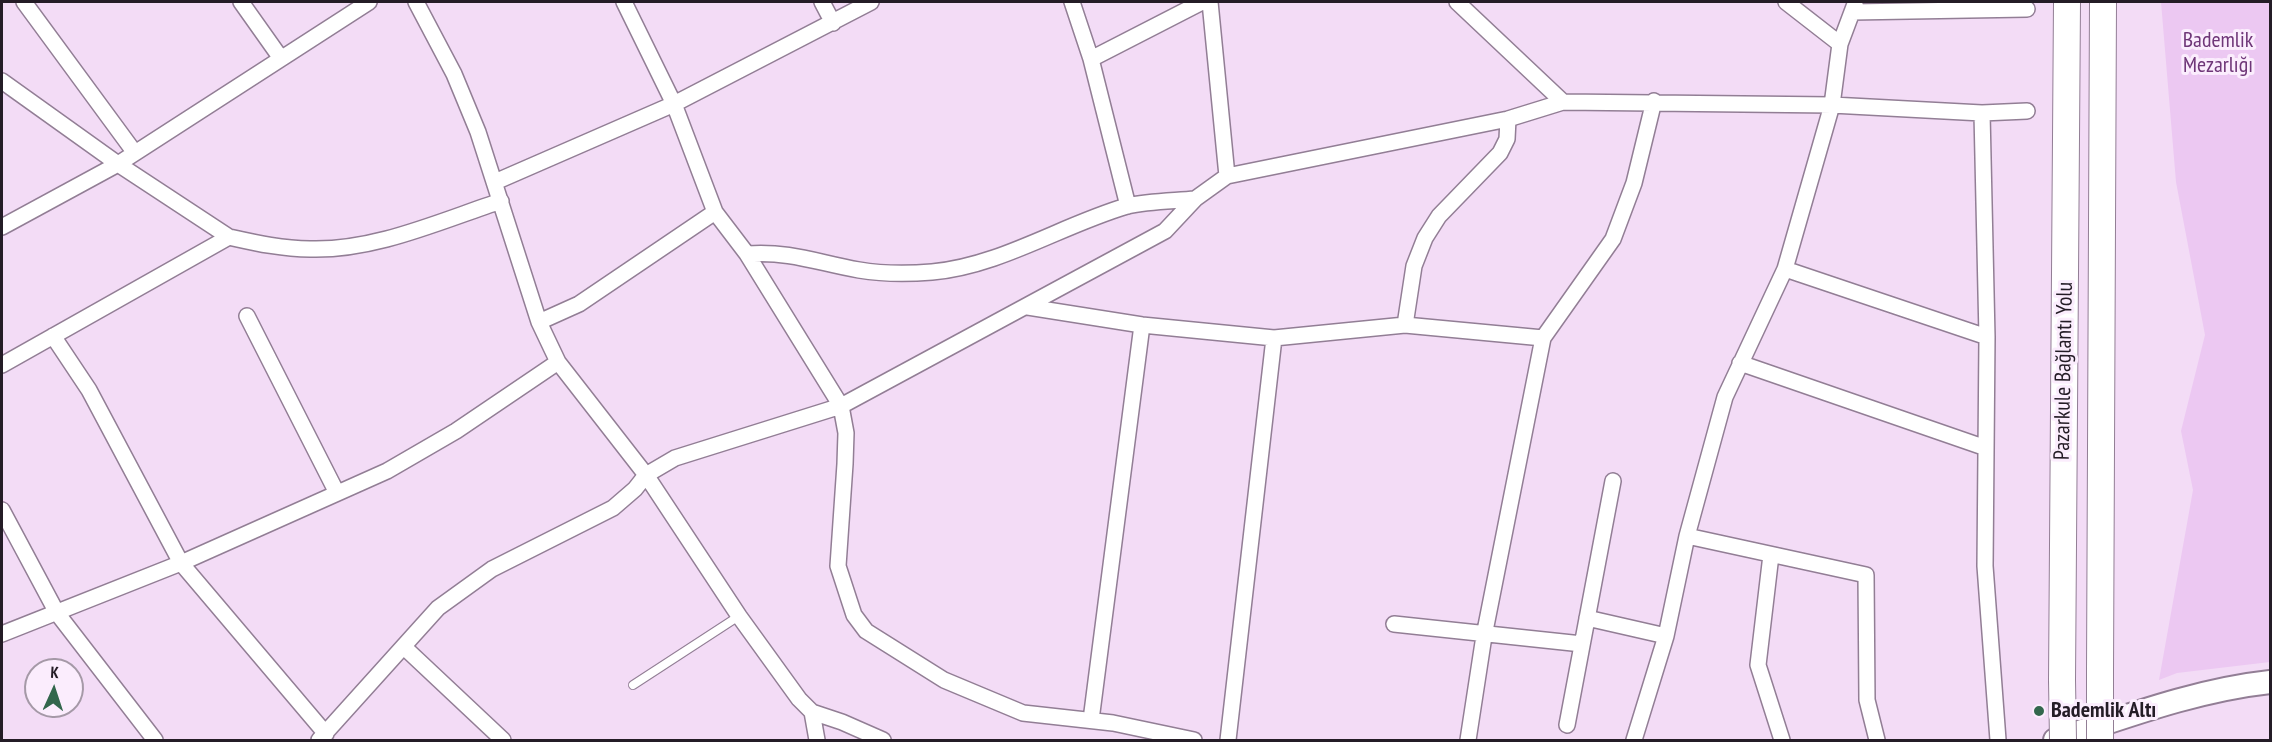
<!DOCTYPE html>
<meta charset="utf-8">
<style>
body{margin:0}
#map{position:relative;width:2272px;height:742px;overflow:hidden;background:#f3dcf6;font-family:"PT Sans Narrow",sans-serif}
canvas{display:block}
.frame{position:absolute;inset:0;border:3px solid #241c26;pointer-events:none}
.north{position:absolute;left:24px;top:658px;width:60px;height:60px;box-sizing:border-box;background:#fbedfd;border:2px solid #a599a7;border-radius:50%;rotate:3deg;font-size:16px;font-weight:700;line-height:24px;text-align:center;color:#241c26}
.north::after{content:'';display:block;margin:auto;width:21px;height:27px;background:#33674d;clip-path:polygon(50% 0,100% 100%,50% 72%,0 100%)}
</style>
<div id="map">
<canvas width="2272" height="742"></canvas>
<div class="frame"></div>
<div class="north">K</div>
</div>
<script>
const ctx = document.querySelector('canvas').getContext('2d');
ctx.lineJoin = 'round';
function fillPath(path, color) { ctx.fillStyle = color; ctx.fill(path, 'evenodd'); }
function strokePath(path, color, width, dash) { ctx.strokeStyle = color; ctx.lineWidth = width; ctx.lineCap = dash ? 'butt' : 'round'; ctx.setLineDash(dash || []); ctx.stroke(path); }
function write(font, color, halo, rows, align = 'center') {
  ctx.font = font + ' "PT Sans Narrow",sans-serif'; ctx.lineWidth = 6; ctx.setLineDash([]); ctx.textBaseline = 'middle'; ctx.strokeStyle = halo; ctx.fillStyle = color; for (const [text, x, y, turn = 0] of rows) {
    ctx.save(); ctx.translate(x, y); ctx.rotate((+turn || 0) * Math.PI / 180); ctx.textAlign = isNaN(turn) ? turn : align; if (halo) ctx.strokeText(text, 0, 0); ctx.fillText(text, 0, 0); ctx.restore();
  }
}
fillPath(new Path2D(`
 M2161,2H2270V662L2177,673L2159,680L2193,490L2181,431L2205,335L2176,182Z`), '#ecc8f2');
const lane = new Path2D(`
 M633,685L739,616`);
const street = new Path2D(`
 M24,2L135,153
 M241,2L280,57
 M416,2L454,74L478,132L539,322L558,362L646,475L739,616L799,699L812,712L842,722L883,740
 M624,2L674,104L715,212L747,254L841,406L846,433L845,464L838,566L854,615L866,631L944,680L1023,713L1113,723L1194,740
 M822,2L833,23
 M1072,2L1091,59
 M1210,2L1227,176
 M1457,2L1563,102
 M1852,12L2027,9
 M1840,44L1855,4
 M2,81L118,164L229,237
 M1982,113L2027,111
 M495,182L674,104L871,2
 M1128,206L1091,59L1202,2
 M2,227L118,164L369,2
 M747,254C792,251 818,263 859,270C883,274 908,274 932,272C1000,266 1062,225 1127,206C1148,201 1173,201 1195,199
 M1785,269L1987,337
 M1028,307L1142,325L1274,338L1405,325L1543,338
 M247,316L337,493
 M539,322L579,304L715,212
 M1405,325L1414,266L1425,238L1439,216L1500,153L1507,139L1508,119
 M53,336L89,390L181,563L326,734
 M1740,363L1986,448
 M2,365L229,237C256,243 282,249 310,249C375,251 440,221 501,201
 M2,510L57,613L155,740
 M1687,536L1866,575L1867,700L1877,740
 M1771,555L1758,665L1782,740
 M1587,618L1666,636
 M1394,624L1582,644
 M2,634L181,563L387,471L456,431L558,362
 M404,647L503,740
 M812,712L817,740
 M1091,720L1142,325
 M1567,725L1613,481
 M319,740L438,608L492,569L613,508L635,489L646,475L675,458L841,406L1165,231L1195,199L1227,176L1508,119L1563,102L1832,105L1982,113L1987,337L1985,566L1998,740
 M1228,740L1274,338
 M1468,740L1484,636L1543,338L1613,239L1634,183L1654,101
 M1634,740L1666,636L1687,536L1725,397L1785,269L1832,105L1840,44L1786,2`);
const secondary = new Path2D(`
 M2055,740C2125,717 2196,690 2270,682`);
const primary = new Path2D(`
 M2100,669L2103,2
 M2062,680L2067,2`);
strokePath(lane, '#927e95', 10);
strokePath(street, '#927e95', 18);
strokePath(secondary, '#927e95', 26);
strokePath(primary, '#927e95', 28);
strokePath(lane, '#fff', 8);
strokePath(street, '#fff', 15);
strokePath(secondary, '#fff', 22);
strokePath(primary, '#fff', 26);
const primaryBridge = new Path2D(`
 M2062,680L2063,740
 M2100,740V669`);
strokePath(primaryBridge, '#927e95', 28, []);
strokePath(primaryBridge, '#fff', 26);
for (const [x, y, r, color] of [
 [2039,711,6,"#33674d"]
]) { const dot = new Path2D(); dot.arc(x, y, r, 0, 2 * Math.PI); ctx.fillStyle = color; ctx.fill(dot); strokePath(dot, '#fbedfd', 2); }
write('22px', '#6f3678', '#fbedfd', [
 ["Bademlik",2218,41],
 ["Mezarlığı",2218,66]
]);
write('22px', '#241c26', '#fbedfd', [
 ["Pazarkule Bağlantı Yolu",2064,371,-89]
]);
write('bold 22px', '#241c26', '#fbedfd', [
 ["Bademlik Altı",2051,711]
], 'left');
</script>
